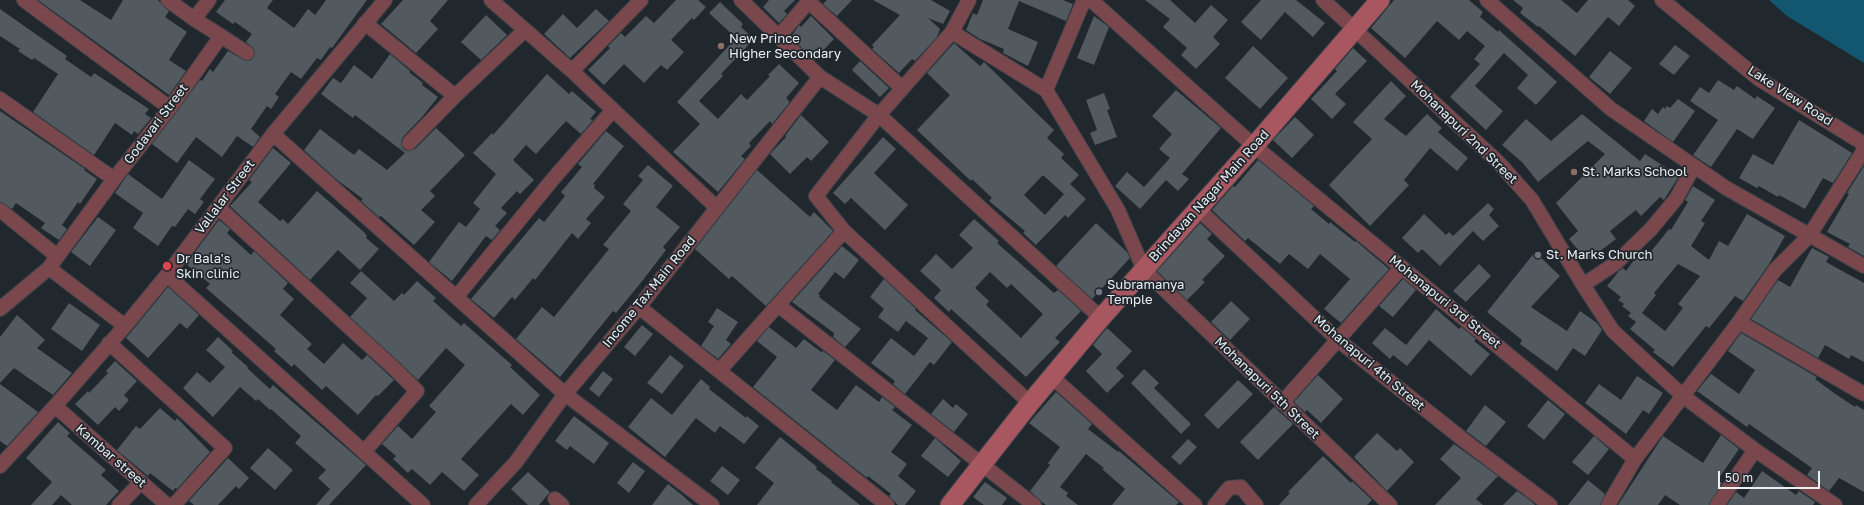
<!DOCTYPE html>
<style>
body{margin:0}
#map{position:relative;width:1864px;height:505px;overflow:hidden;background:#20272d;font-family:"Golos Text",sans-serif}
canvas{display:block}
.scale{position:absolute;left:1718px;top:471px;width:102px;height:18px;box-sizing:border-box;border:2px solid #eaeff2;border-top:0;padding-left:5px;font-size:12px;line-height:14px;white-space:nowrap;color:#eaeff2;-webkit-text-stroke:3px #20272d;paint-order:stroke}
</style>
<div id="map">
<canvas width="1864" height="505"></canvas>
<div class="scale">50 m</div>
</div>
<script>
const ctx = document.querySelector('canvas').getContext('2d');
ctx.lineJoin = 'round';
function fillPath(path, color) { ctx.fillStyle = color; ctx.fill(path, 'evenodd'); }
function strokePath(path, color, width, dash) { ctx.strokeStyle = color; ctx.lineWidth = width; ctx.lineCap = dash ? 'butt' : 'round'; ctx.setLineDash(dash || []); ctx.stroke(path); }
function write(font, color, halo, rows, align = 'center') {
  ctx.font = font + ' "Golos Text",sans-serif'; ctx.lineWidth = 3.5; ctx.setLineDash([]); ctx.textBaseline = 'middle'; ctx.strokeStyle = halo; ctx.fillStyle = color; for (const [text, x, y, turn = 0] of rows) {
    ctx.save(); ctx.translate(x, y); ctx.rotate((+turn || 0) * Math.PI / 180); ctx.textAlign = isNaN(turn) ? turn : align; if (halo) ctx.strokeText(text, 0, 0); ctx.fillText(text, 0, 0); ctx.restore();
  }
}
fillPath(new Path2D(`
 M1769,0H1864V63L1787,16Z`), '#125670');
fillPath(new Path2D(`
 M38,0H80L111,20L123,0H158L169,11L165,17L187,32L169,60L186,71L169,95Z
 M225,0H273L267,8L294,28L308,9L315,15L326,0H367L332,48L330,47L321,60L317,58L301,79L291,72L275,94L279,97L271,109L267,106L251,129L260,137L253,147L237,136L222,157L196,137L177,163L152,144L200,80L202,81L210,69L213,72L228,51L246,61L251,60L255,54L254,49L246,42L252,34L235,22L233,24L216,12Z
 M403,0H448L430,21L438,29L416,53L381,24Z
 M676,0H698L706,7L694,20L692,18L671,40L684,52L667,70L661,65L644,83L624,64L604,85L588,70L610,48L608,46L621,33L625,37L646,16L654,23Z
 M769,0H795L784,11L787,14L779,23L763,7Z
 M827,0H852L837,16L823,4Z
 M873,0H931L950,11L943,24L928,18L940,29L937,37L915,61L912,59L899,73L872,49L874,47L872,45L900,15Z
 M983,0H1063L1073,4L1066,21L1019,1L1008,29L1038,42L1028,66L1003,53L1004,49L980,39L966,30L973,13L977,15Z
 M1145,0H1170L1195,23L1211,5L1228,20L1213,37L1220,44L1196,69L1181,55L1187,48L1163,27L1170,19Z
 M1261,0H1296L1325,23L1313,37L1285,12L1261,40L1241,22Z
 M1394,0H1469L1483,12L1480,17L1498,32L1499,30L1557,82L1536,105L1517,88L1528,75L1504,53L1475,86L1503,111L1486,130L1450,97L1480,64L1474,59L1485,46L1467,31L1459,40L1437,21L1405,58L1371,28Z
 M1513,0H1561L1577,13L1588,0H1628L1635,6L1619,26L1608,17L1575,56L1539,26L1538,27L1520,13L1523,8Z
 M720,2L743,24L741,27L754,39L721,74L723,76L699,101L718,119L741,94L747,100L770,76L768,75L779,64L799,83L786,98L789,101V103L772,124L770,121L749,143L751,146L741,156L745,159L718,192L673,152L700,124L677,102L736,38L709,13Z
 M0,9L67,56L65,59L91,77L94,73L149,109L145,114L151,118L138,134L134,131L132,135L115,123L94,155L33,112L58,74L34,58L32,60L18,51L20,49L0,36Z
 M596,9L609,21L570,58L544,34L563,14L577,28Z
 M486,15L507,35L481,60L461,42Z
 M811,16L834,39L814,60L791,37L799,25L801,27Z
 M1094,16L1109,27L1094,65L1077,58Z
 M954,43L980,66L984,62L1054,130L1047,138L1064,154L1061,158L1079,175L1070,184L1086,199L1068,218L1065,215L1036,245L1023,233L1025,231L989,201L992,198L972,179L971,181L917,130L950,95L927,73ZM1042,176H1044L1064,194L1045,215L1024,195Z
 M1675,45L1690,56L1674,75L1659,64Z
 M1253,46L1288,78L1260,109L1225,78Z
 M1353,48L1367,61L1335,94L1346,104L1332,119L1311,99L1337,71L1335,69Z
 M1610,51L1632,68L1610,94L1589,77Z
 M390,54L410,71L409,72L423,83L422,85L438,97L423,116L403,137L401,141L403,149L407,151L415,149L436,128L465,155L430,191L435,196L421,210L435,222L414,245L381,216L379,217L361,201L363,199L336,179L304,150L320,129L354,155L359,149L387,170L405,153L355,115L353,118L321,94L333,78L341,83L354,65L372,79Z
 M860,61L889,88L880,97L852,70Z
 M547,74L569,94L572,91L596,112L590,119L593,120L581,134L566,121L536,154L526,145L513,160L534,180L520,194L517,191L501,208L507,213L495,226L500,230L492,240L486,236L452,281L429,262L459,222L466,227L480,209L473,203L496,174L473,153L492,133L493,135Z
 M1718,80L1734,90L1737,86L1755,99L1757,96L1775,108L1753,139L1737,129L1711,167L1693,155L1718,120L1690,101L1700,87L1709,93Z
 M1391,81L1406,96L1384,119L1406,136L1427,114L1442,128L1438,132L1468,158L1457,171L1430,148L1404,180L1409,185L1370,226L1329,185L1372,139L1353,122Z
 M1176,90L1221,128L1182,174L1189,179L1178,191L1166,180L1140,209L1115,186L1127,172L1144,187L1170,158L1159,149L1172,134L1152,116Z
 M1104,93L1110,109L1107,110L1117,137L1095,145L1090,133L1097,130L1086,100Z
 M1678,99L1695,111L1673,142L1644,121L1652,109L1658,114L1663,107L1665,109L1667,106L1670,108Z
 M0,111L85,169L84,170L97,179L80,204L78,202L62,225L67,229L59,240L41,228L45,223L16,203L12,209L0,202Z
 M1582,114L1640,161L1645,154L1679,176L1664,200L1660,197L1641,216L1636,210L1610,231L1616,239L1587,261L1569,239L1578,231L1556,203L1605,154L1588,141L1538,182L1522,162L1502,145L1526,119L1551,141Z
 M801,115L829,142L811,161L807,157L790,174L770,154L786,137L785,136Z
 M1295,117L1314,135L1292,158L1273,140Z
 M1799,120L1852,153L1833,183L1823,178L1805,209L1779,195L1778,197L1759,186L1757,188L1739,178L1753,154L1773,165Z
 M606,131L624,146L593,184L595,185L594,188L605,197L586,219L591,223L578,239L572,233L535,280L533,278L515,300L512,297L494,318L471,299L539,218L544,222L565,196L561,192L582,167L578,164Z
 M883,137L896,149L874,173L908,205L885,230L851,198L845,204L833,193Z
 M273,148L291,163L258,202L280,221L283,219L288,224L317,191L364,232L367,236L366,238L379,249L360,270L338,250L310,280L230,206L252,182L249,180Z
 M189,160L215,179L200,199L204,202L195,214L188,209L175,227L172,226L158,246L133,228L143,213L115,193L128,174L162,199Z
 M1258,160L1314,206L1311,209L1329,224L1330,222L1355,242L1356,241L1389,269L1341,323L1324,309L1350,279L1320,254L1308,269L1289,254L1280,264L1248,238L1245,241L1212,210L1233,186L1235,187Z
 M648,165L673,186L656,207L680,227L663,247L666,250L643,280L616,313L613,311L560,377L516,339L542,307L554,317L609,249L603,245L631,211L623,204L643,180L638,176Z
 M1864,166V256L1848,247L1850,244L1827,232L1849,194L1847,193Z
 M757,170L810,217L814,212L833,231L766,306L732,276L729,279L695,249Z
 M1693,186L1715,200L1701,221L1705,223L1691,246L1709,260L1719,241L1728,246L1747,214L1785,236L1769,264L1743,301L1735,296L1709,328L1706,326L1673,367L1653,352L1655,350L1630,329L1636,322L1628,316L1631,313L1622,306L1624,304L1618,300L1621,297L1607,286L1619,271L1623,268L1626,271L1637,256L1639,258L1645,250L1649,254L1669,229L1671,230L1688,202L1685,200ZM1678,264L1700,276L1678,304L1683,308L1665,331L1642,313L1656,295L1654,293Z
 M1488,203L1494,209L1489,215L1499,226L1483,241L1473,231L1440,266L1422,249L1418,253L1402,238L1424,214L1446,235L1449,232L1453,236Z
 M98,217L116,230L90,266L71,252Z
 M974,219L999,241L997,243L1054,293L1058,290L1081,311L1055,338L1060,342L1026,377L951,309L949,312L934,298L941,290L920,271L936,254L952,269L973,248L959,235ZM990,272L1007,288L1011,284L1043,314L1021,338L986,305L989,301L975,288Z
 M219,220L230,229L227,233L230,236L251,255L254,251L288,283L283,289L294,299L280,315L312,344L307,349L324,364L343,343L362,360L367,355L394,380L378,396L376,395L358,415L326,386L322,390L294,364L292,367L274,351L276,349L206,288L210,284L186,264Z
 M1096,223L1127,252L1130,258L1092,299L1056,266Z
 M1200,223L1212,234L1207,239L1225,256L1202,280L1205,282L1187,300L1157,271Z
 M842,246L859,260L844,279L835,272L818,294L820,295L819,297L861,329L845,347L833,337L834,333L792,302Z
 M1812,248L1829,257L1826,262L1864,283V362L1851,355L1849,359L1825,345L1818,358L1751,319L1778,280L1790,287Z
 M1535,252L1560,276L1531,307L1567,331L1580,311L1597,323L1602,330L1585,356L1573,348L1557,371L1520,344L1522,340L1487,312Z
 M1479,264L1491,276L1466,302L1453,291Z
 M361,271L394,301L402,293L404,295L417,281L436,298L433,301L461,326L464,323L481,338L512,365L510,367L540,395L523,415L511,404L461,459L479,475L464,491L442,472L430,485L412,469L408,473L393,459L396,456L382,444L398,426L412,439L436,412L429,406L465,365L446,348L418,380L350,317L367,298L350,283Z
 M884,279L916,309L915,310L952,342L934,365L930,362L905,394L893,384L895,381L871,363L891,338L914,356L928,338L906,321L898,332L878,317L884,309L870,297Z
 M1403,279L1416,290L1393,317L1379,306Z
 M168,287L199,315L187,329L180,323L148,358L126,338Z
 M1231,301L1250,319L1230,340L1211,322Z
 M69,303L100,325L82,351L51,329Z
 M717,308L738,322L726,340L731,344L718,359L701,346L714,326L708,322Z
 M1436,309L1459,329L1461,327L1476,339L1474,341L1490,354L1471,376L1429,340L1407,366L1393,355L1390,359L1372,343L1385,328L1406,345Z
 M17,315L45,340L37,348L72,373L53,395L14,368L0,383V337Z
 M642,325L653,334L635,356L624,347Z
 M769,327L796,348L804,339L821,352L823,351L835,360L811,390L837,410L856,385L879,402L882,397L895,407L892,410L912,425L891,452L907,464L898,476L916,491L905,505H898L889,496L891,494L868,476L867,478L753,387L777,357L757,341Z
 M1107,328L1132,351L1116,368L1124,376L1107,393L1086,371L1102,354L1093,345Z
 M1741,333L1815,376L1817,377L1815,379L1834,393L1855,407L1856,405L1864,410V492L1839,478L1829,491L1807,475L1812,468L1749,424L1747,427L1697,391L1711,374L1739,394L1755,370L1728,351Z
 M218,337L233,351L231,352L248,367L247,368L270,389L273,385L366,465L329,505H316L330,489L318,478L326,470L295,443L301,436L271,409L270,410L258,399L256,401L240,387L213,417L183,388L197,372L210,383L225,367L206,350Z
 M670,355L684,366L662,394L647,383Z
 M115,361L137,381L124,395L129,400L119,411L115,407L98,425L75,404L88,391L89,393L108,373L106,371Z
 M1144,369L1159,383L1154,388L1191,424L1181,434L1131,383Z
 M603,371L613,379L599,397L589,389Z
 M1318,375L1343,399L1321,423L1307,410L1305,412L1294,402Z
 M1637,376L1663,393L1649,414L1643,410L1626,434L1585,403L1599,384L1621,400Z
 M701,379L710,387L709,389L746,418L747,416L759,426L744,444L720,426L715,433L696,418L665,457L628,427L651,398L672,415Z
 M1238,380L1253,394L1218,429L1204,415Z
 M0,384L38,412L7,446L0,441Z
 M1056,392L1092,424L1088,429L1118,452L1119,451L1179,502L1176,505H1112L1125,489L1102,469L1104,468L1086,454L1060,487L1068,493L1066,496L1078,505H1046L1042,502L1030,491L1050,465L1048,463L1060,447L1029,423Z
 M943,399L953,408L956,404L968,414L954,432L931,414Z
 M1548,400L1565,414L1544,440L1527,426Z
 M1485,405L1506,422L1486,446L1466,431Z
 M1274,407L1293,424L1258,460L1240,442Z
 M160,408L175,421L177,418L210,452L177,489L175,488L173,491L150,473L148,476L117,450L136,426L140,429Z
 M574,416L609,443L594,464L570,446L567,450L555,441Z
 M58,422L70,433L67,436L106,470L101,475L119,491L106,505H72L61,495L52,505H31L52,482L26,458Z
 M1377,433L1397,451L1400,448L1414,462L1387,491L1354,457Z
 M1721,435L1739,449L1721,475L1718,480L1722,483L1709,505H1680L1665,495L1658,505H1618L1663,436L1703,463Z
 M1594,436L1609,449L1588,475L1572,462Z
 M780,437L817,467L816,469L832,481L831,482L860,505H757L774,483L755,468Z
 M935,438L961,461L948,477L921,456Z
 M1188,439L1197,447L1180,465L1171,457Z
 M1454,444L1498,476L1476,499L1483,505H1435L1461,478L1440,459Z
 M268,448L293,470L275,490L250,468Z
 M1323,456L1351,483L1352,481L1372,500L1367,505H1279L1290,493L1288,492Z
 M228,458L249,478L239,489L236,486L218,505H194L189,501Z
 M633,462L645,471L629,493L617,483Z
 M722,466L740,480L728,495L710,481Z
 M1762,471L1796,495L1799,491L1815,502L1813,505H1727L1736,492L1744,498Z
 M528,472L550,492L539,505H528L511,489Z
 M1588,480L1605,494L1600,505H1568Z
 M985,482L1007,498L1002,505H984L973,497Z
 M668,484L682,495L693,505H652Z
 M1517,491L1531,501L1535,505H1503Z`), '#525a60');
const street = new Path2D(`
 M24,0L170,108
 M168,0L194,19
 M491,0L572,71L717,208
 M741,0L820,77L879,115L1101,318
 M969,0L952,32L879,115L816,196L844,231L1030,403
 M1084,0L1046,90L1118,210L1144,270L1390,505
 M1091,0L1254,146L1635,459
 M1323,0L1498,162L1532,200L1583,285L1613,331L1683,396L1755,450L1835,505
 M1487,0L1611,109L1726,188L1864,266
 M1662,0L1759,79L1864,144
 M809,2L902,88
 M365,23L455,96
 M952,32L1046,90
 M221,36L247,53
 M779,36L810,0
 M572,71L641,0
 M0,99L114,179
 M273,134L565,394L712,505
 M409,143L455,96L525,30
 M218,207L396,370L417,391L364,452
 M1198,209L1338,340L1470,445L1550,505
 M0,210L57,256
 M49,268L125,326
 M167,275L423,505
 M1583,285L1616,263L1651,229L1676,199L1694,166
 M457,296L553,179L613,110
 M778,305L1034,505
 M639,307L887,505
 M0,309L49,268L114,179L170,108L221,36L194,19L209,0
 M1739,322L1864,394
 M109,343L225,448L174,505
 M719,371L844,231
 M1052,377L1195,505
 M1282,403L1402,267
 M55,406L167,505
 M0,466L55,406L125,326L167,275L273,134L385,0
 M555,499L562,505
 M119,505L141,482
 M476,505L516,462L565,394L639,307L820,77
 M1215,505L1229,488L1241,487L1256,505
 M1608,505L1635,459L1739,322L1775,270L1809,236L1864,150
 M1717,505L1755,450`);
const secondary = new Path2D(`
 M950,505L1030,403L1101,318L1254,146L1380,0`);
strokePath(street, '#3c4349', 16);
strokePath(secondary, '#3c4349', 21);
strokePath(street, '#7a474c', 14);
strokePath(secondary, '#a85760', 19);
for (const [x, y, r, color] of [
 [721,46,4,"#8d6e63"],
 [1574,172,4,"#8d6e63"],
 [1538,255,4,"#6b7280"],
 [167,266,5,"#e0444e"],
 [1099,292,4,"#6b7280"]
]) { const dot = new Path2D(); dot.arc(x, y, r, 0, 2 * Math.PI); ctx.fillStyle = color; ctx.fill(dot); strokePath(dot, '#20272d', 1.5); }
write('13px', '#eaeff2', '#20272d', [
 ["New Prince",729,39],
 ["Higher Secondary",729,54],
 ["St. Marks School",1582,172],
 ["St. Marks Church",1546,255],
 ["Dr Bala's",176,259],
 ["Skin clinic",176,274],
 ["Subramanya",1107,285],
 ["Temple",1107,300]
], 'left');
write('13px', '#eaeff2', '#20272d', [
 ["Lake View Road",1790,96,33],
 ["Godavari Street",156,124,-53],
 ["Mohanapuri 2nd Street",1464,132,44],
 ["Brindavan Nagar Main Road",1209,196,-48],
 ["Vallalar Street",225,197,-53],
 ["Income Tax Main Road",649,292,-51],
 ["Mohanapuri 3rd Street",1445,302,39],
 ["Mohanapuri 4th Street",1369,363,40],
 ["Mohanapuri 5th Street",1267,388,44],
 ["Kambar street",111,456,41]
]);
</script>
